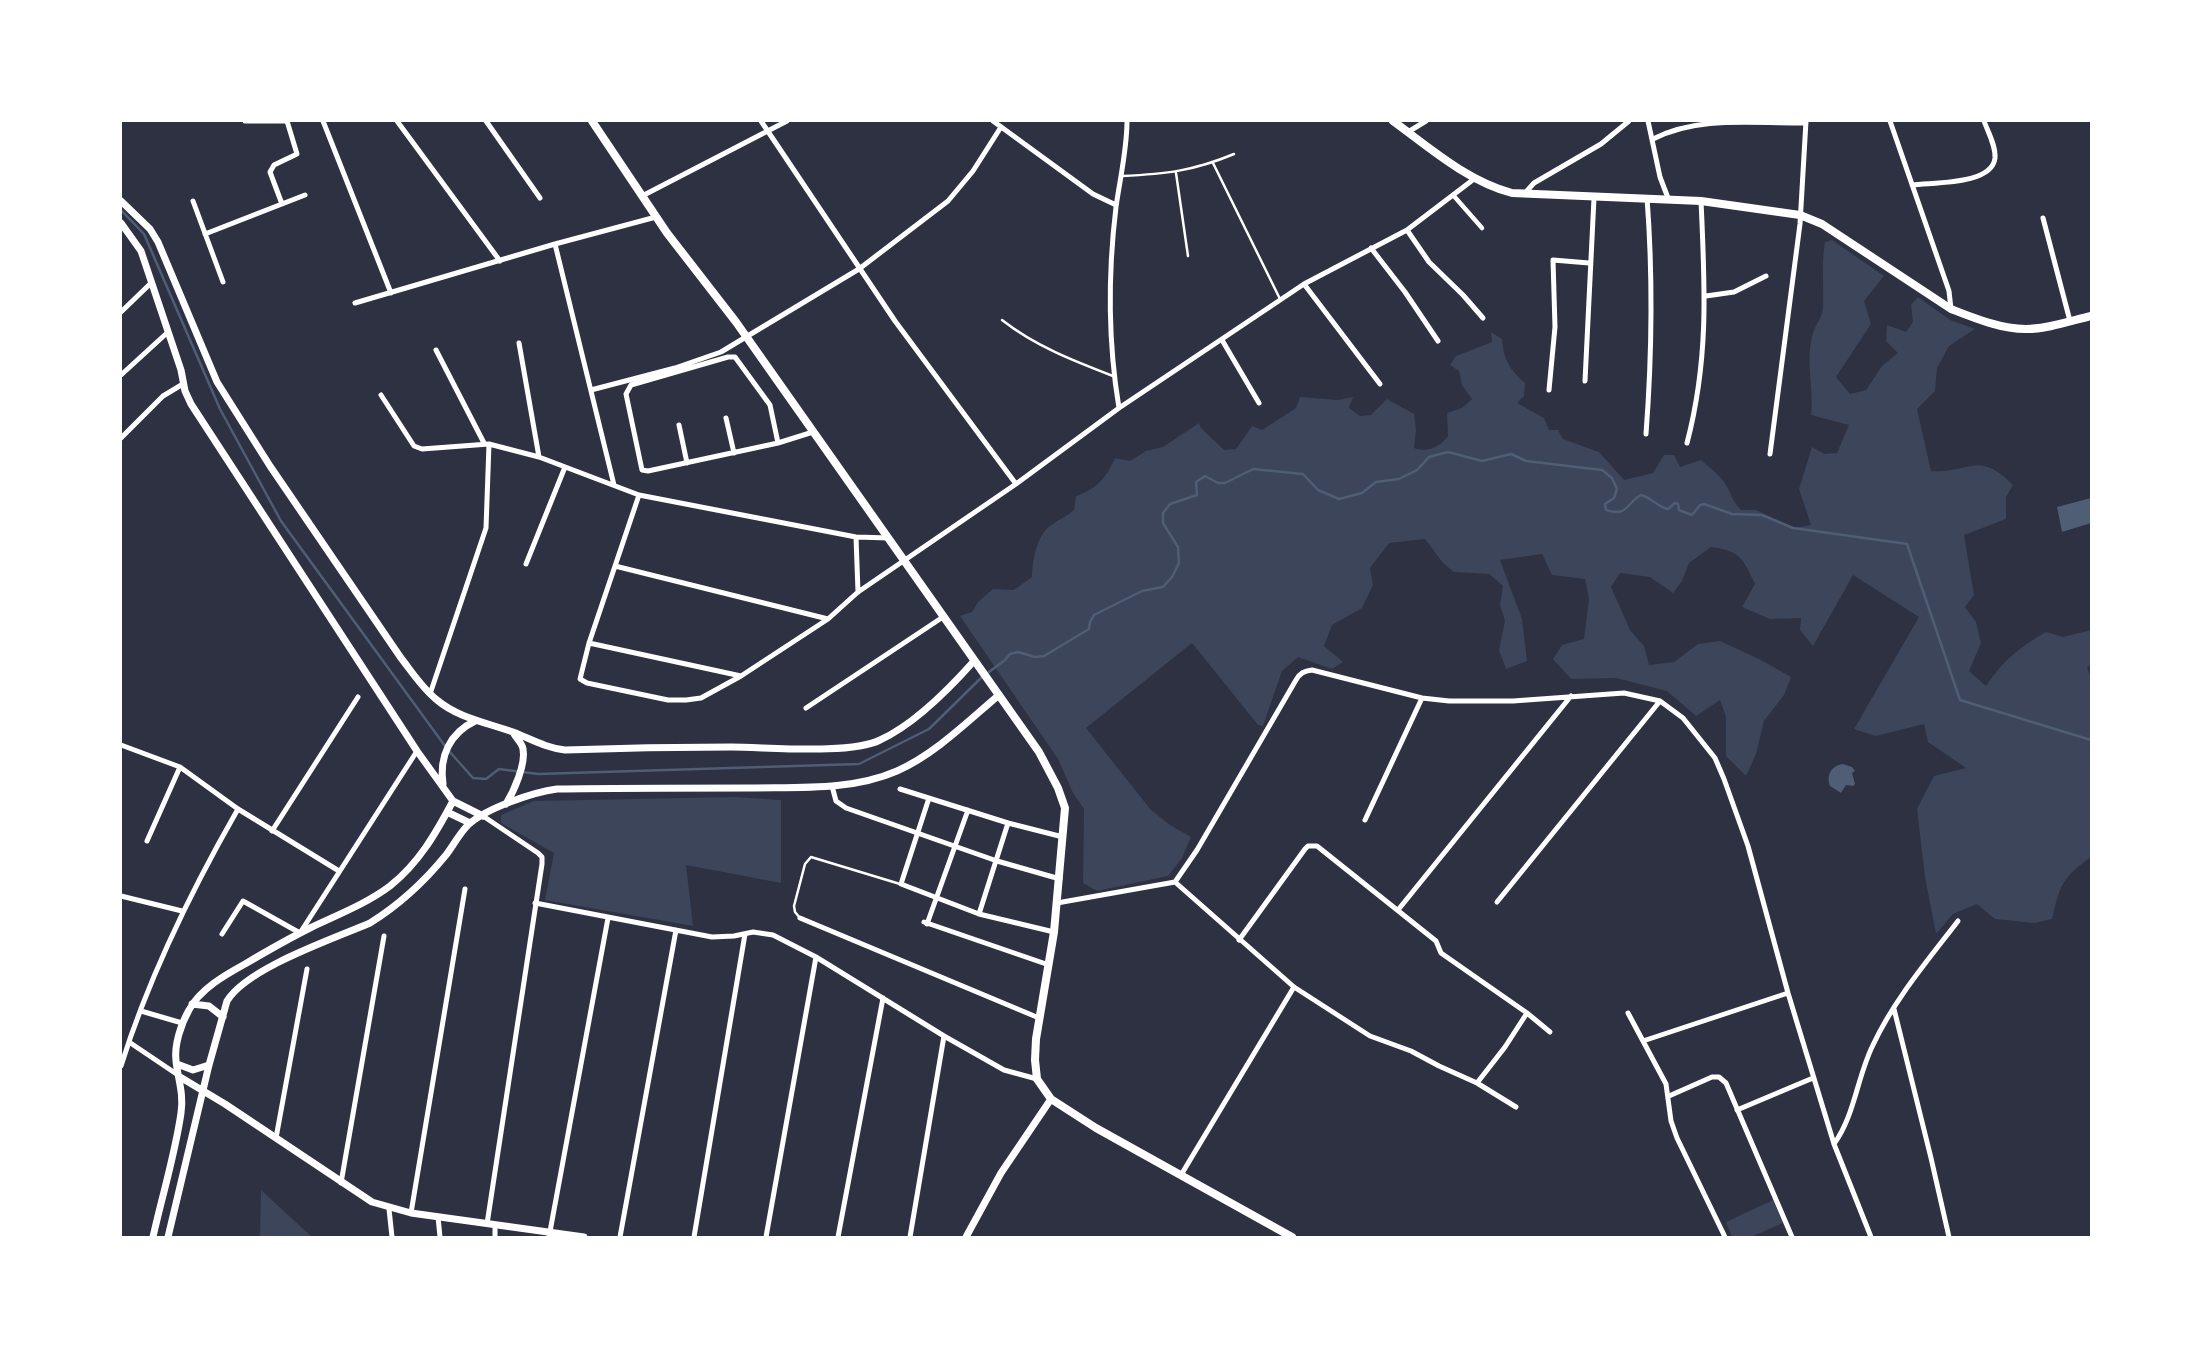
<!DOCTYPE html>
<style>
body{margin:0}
#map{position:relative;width:2212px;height:1358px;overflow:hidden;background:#2d3142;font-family:Georgia,serif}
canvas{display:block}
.frame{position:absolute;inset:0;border:122px solid #fff;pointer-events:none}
</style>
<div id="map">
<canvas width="2212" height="1358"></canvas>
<div class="frame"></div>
</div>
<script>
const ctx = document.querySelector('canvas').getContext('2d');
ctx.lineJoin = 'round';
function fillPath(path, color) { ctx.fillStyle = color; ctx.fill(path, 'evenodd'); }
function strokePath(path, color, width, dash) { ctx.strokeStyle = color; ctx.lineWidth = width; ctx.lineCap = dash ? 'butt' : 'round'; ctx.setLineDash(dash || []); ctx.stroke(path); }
fillPath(new Path2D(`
 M1832,240L1884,276L1864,301L1871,324L1836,377L1850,394L1866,390L1882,366L1898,353L1886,341L1887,325L1906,332L1913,322L1911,305L1918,297L1950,320L1975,329L1949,346L1937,368L1935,391L1917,409L1931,471C1970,474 1977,449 2013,485L2006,497V519L1964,535L1974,595L1965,607L1976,622L1981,643L1969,671L1986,686C2004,660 2018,648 2046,632L2063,637L2091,630V664L2087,668L2091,677V857C2062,878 2060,885 2052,919L2035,923L1995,919L1977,904L1953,914L1936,934L1925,877L1917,809L1934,776L1966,768L1928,742L1924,724L1876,736L1854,729L1919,617L1853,575L1813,646L1800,630L1801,618L1770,619L1742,607L1755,584C1743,559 1741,551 1711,547L1689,563L1682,581L1673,593L1650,577L1620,573L1611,587L1630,630L1644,646L1649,665L1674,662L1698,644L1720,641L1759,659L1791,677L1784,695L1764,721L1756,754L1746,776L1726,756V717L1720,700L1696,716L1667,691L1616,678L1571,679L1553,659L1562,645L1584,639L1589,599L1585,579L1552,575L1542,554L1500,560L1522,619L1527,661L1506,669L1499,650L1505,621L1500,605L1503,586L1489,574L1454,572L1443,563L1425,539L1389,543L1370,568L1373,585L1362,608L1332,625L1324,646L1343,662L1332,669L1298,657L1282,671L1263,726L1258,725L1192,643L1086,728L1151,810L1170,825L1191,837L1182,858L1168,876L1097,891L1083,883L1084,809L1073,793L1058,759L960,616L972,612L978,602L993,589L1014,590L1032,577C1032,562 1037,535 1050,526C1058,520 1067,516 1074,510L1076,496C1097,489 1106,478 1115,458L1130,461L1146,451L1163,447L1199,423L1201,428L1224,450L1236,449L1252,426L1262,430L1296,408L1300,397L1338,400L1353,397L1349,408L1360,416L1371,415L1387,399L1414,414L1416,430L1414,448C1429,453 1439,447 1448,436L1447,413L1462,408L1472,399L1462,385L1459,371L1450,365L1456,356L1492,342L1491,332L1502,339C1503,359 1510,370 1525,383L1524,396L1517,403L1544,418L1549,430H1558L1563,439L1599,452L1624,480L1653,473L1664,455H1674L1680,467L1701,460C1710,468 1720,475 1726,485C1732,495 1731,499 1741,510H1756L1793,528L1811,525L1799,489L1812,447L1824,454L1837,453L1849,425L1811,415C1814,389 1805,358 1813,333C1816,323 1822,318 1823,308C1824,285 1821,264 1825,242Z
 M735,797L781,800V883L686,865L693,926L545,900L554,853L501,823V815L534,801Z
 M261,1190L312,1237H260Z
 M1773,1200L1783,1223L1751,1237H1732L1726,1222Z`), '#3c4559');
fillPath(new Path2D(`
 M2091,498V523L2062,532L2057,507Z
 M1843,764L1852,767L1855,771L1852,773L1855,784L1853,786L1846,785L1841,793L1830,786C1826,775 1831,766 1843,764Z`), '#4f5d75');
strokePath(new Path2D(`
 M121,210L144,234L220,409L281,521L445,746
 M449,751L473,778L486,779L499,769L538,774L859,764L929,729L981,678L1005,660L1010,654L1018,652L1035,657L1044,656L1089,629L1090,622L1094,615L1142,591L1163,587L1172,577L1179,563L1178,547L1163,523V513L1170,504L1197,495L1196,482L1205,476L1218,483H1225L1253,469L1303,474L1318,490L1339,499L1362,493L1376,482L1399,479L1417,470L1429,457L1448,452L1482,461L1511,454L1526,461L1602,470L1612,478L1617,489L1614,498L1605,504L1606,510C1628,517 1625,504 1641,495C1652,498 1658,507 1668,509L1675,503L1678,504L1679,510L1692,515L1700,505L1704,504L1732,514L1762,515L1793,528L1907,544L1960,700L2091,740`), '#4f5d75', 2.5);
strokePath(new Path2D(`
 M1213,163L1280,299
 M1176,173L1188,256
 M1122,176C1166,174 1193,171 1234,154
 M1002,320C1035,346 1074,361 1113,376
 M800,918L795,912L794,906L805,864L811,857L900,884`), '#fff', 2.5);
strokePath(new Path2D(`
 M1453,195L1482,228`), '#fff', 4.5);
strokePath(new Path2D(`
 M245,121H286
 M323,121L391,293
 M397,121L500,261
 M486,121L540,198
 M761,121L895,321L1016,484
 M993,121L1093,194L1116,205
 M1648,121L1660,177L1668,198
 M1890,121L1949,291L1951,309
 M1408,132L1426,121
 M1653,139C1700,115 1755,124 1806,123
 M1912,185C1934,182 1992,185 1995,158C1996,146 1988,132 1984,121
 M1525,193L1534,183L1601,144L1629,121
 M644,195L787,121
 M193,201L223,282
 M282,204L270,172L274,165L297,154L287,121
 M2043,218L2070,321
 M1407,230L1429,262L1463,295L1483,318
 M205,234L305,195
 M555,244L614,485
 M1371,248L1405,292L1438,341
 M1304,284L1380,384
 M1706,296L1734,292L1766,276
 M355,303L555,244L656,217
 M121,312L150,284
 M1222,340L1259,403
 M519,343L539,457
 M436,350L484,443
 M121,375L168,332
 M1585,381L1594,198
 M591,390L675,368L721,352L859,269L948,201L973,171L1001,127
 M1549,390L1555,327L1553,260L1589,263
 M381,395L414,446L422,449L489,444L539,457L639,495L856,537L889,538
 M1119,408C1108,342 1108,273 1116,207C1120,178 1127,150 1127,121
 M726,418L734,453
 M679,425L687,463
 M1646,434C1652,355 1653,276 1647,198
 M121,438L163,396L183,384
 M778,443L770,405L735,357H728L631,385L626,394L642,470L648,471L778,443L813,432
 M1687,443C1709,359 1705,287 1701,201
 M1770,454L1800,224L1806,121
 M639,495L589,643L580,679L587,683L668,700H686L701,698L741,676L828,619L858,592L1016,484L1119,408L1304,284L1407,230L1474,179
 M856,537L858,592
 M526,564L565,467
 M615,566L828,619
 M589,643L741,676
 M430,694L486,528L489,444
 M806,708L943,617
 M121,745L180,767L238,809L339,871
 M832,786L836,801L846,808L997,861L1060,879
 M900,789L1008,823L1063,837
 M929,798L901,884L979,914L1054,932
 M483,816L538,853L542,857V864L487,1224
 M1365,820L1422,698
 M272,831L358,697
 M147,841L180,767
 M1175,882L1294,987L1370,1036L1411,1051L1439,1066L1477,1083L1516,1107
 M121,896L182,911
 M1497,902L1660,701
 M535,903L712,937L734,936L753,932L773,935L816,957L944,1036L1004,1070L1037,1079
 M1057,903L1175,882L1197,850L1296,680C1300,673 1304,671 1312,670L1422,698L1449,701H1513L1624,693L1660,701L1683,718L1715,758L1724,779L1748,846L1788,993L1834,1144L1871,1237
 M1398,910L1571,696
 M979,914L1008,823
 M800,918L1039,1018
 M924,922L1049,965
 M927,924L968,810
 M222,934L243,901L300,933L417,751
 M1239,940L1305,849L1308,846H1317L1436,941L1441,953L1527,1013L1550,1032
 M1894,1009L1931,1158L1949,1237
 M141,1011L182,1023
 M1628,1013L1666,1084L1671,1121L1677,1138L1725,1237
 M1643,1041L1788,993
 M129,1042L178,1075
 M121,1066C149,976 191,891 238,809
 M1477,1083L1505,1047L1527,1013
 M1669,1096L1712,1077H1719L1726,1083L1792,1237
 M1737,1110L1813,1078
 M276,1138L307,969
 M1834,1144C1855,1115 1857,1077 1873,1045C1894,1000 1928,960 1958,921
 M1181,1175L1294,987
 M341,1183L384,936
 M389,1209L392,1237
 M411,1213L465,889
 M438,1217L440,1237
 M495,1225V1237
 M549,1237L608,918
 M620,1237L676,930
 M694,1237L745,934
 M766,1237L816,957
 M838,1237L883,998
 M910,1237L944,1036`), '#fff', 5);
strokePath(new Path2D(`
 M121,201L150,229L158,242L217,382L270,466L401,658C412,672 422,688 437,700C458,718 488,723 513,732C531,739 546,748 565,750C620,748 676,747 731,747C768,747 850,755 880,740C913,725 950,688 974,661
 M121,223L141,251L181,370L185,391L191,404L417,751L453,801L483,816
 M443,784C439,756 450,733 475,721
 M506,804C514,791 526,764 523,749C522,743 517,739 514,734
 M447,812L470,823
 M192,1004L209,1006L223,1017
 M177,1064L193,1070L209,1065
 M180,1077L225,1104L372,1202L411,1213L584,1237
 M153,1237C162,1196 175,1155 181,1113C184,1094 178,1079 176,1061C174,1045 181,1024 189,1010C200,989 225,975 245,964C267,951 288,939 310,928C337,915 366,904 390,886C419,863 436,833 453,801
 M168,1237L209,1065L227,1001C247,968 333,939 370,923C399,905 424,882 446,855C453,846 459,834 468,825C486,808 534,792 557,789C621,788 685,788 749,788C798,787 851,791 897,771C935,754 967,722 999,695
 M966,1237L1001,1173L1051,1099`), '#fff', 7);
strokePath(new Path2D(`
 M592,121L667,233L736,322L1039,752L1058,788L1065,808L1054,932L1036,1039L1035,1060L1037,1079L1051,1099L1096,1128L1292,1237
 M1393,121C1430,148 1467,181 1512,193L1701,201L1800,215L1822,224L1951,309C1974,318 2001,329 2026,329C2048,329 2070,321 2091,316`), '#fff', 8);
</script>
